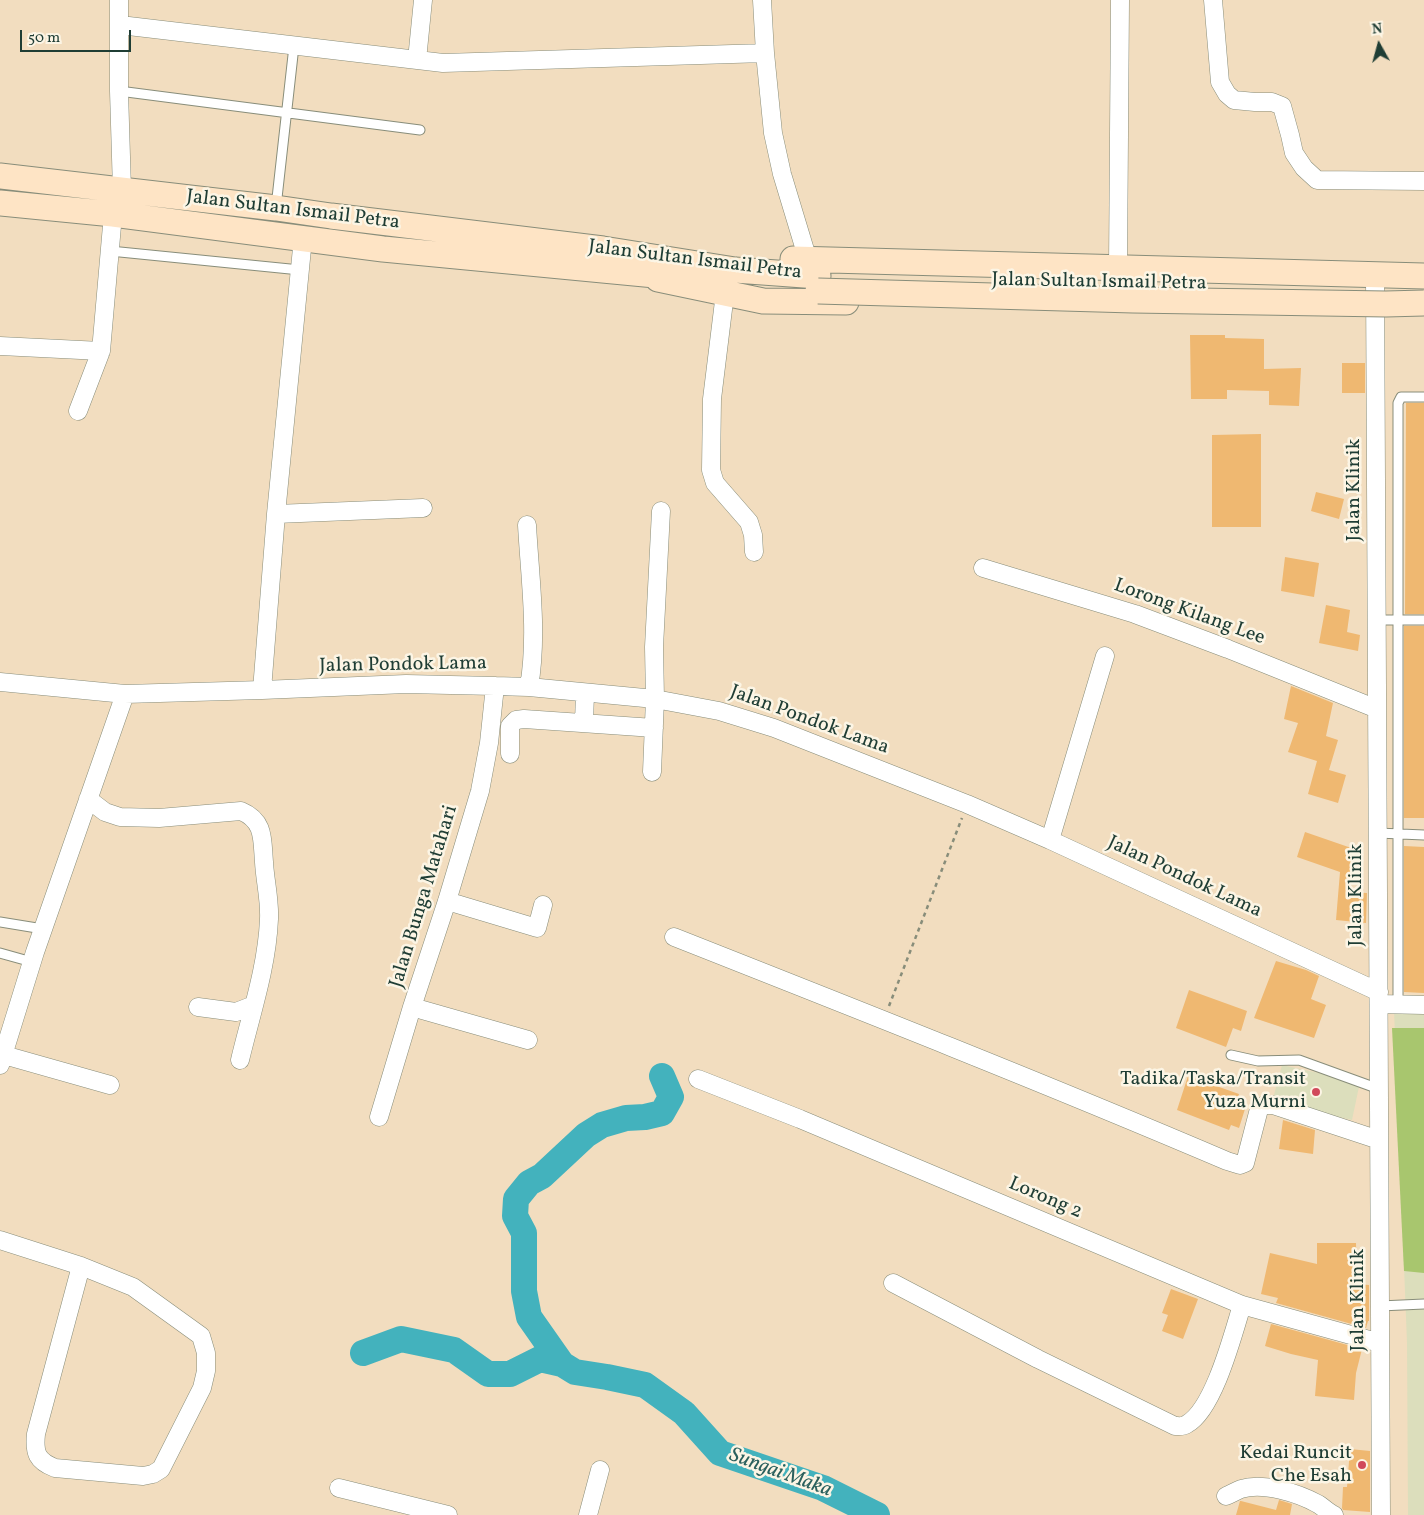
<!DOCTYPE html>
<style>
body{margin:0}
#map{position:relative;width:1424px;height:1515px;overflow:hidden;background:#f2ddbf;font-family:Vollkorn,serif}
canvas{display:block}
.north{position:absolute;left:1354px;top:20px;width:50px;height:50px;-webkit-text-stroke:4px #fcf5e5;paint-order:stroke;rotate:353deg;font-size:14px;font-weight:700;line-height:20px;text-align:center;color:#1f3d34}
.north::after{content:'';display:block;margin:auto;width:18px;height:22px;background:#1f3d34;clip-path:polygon(50% 0,100% 100%,50% 72%,0 100%)}
.scale{position:absolute;left:20px;top:30px;width:111px;height:22px;box-sizing:border-box;border:2px solid #1f3d34;border-top:0;padding-left:6px;font-size:15px;line-height:18px;white-space:nowrap;color:#1f3d34;-webkit-text-stroke:4px #fcf5e5;paint-order:stroke}
</style>
<div id="map">
<canvas width="1424" height="1515"></canvas>
<div class="north">N</div>
<div class="scale">50 m</div>
</div>
<script>
const ctx = document.querySelector('canvas').getContext('2d');
ctx.lineJoin = 'round';
function fillPath(path, color) { ctx.fillStyle = color; ctx.fill(path, 'evenodd'); }
function strokePath(path, color, width, dash) { ctx.strokeStyle = color; ctx.lineWidth = width; ctx.lineCap = dash ? 'butt' : 'round'; ctx.setLineDash(dash || []); ctx.stroke(path); }
function write(font, color, halo, rows, align = 'center') {
  ctx.font = font + ' Vollkorn,serif'; ctx.lineWidth = 5; ctx.setLineDash([]); ctx.textBaseline = 'middle'; ctx.strokeStyle = halo; ctx.fillStyle = color; for (const [text, x, y, turn = 0] of rows) {
    ctx.save(); ctx.translate(x, y); ctx.rotate((+turn || 0) * Math.PI / 180); ctx.textAlign = isNaN(turn) ? turn : align; if (halo) ctx.strokeText(text, 0, 0); ctx.fillText(text, 0, 0); ctx.restore();
  }
}
fillPath(new Path2D(`
 M1394,1010L1424,1011V1515H1408L1407,1343Z
 M1282,1065L1360,1082L1352,1120L1272,1102Z`), '#dcdebc');
fillPath(new Path2D(`
 M1392,1028H1424V1273L1404,1271Z`), '#a8c66e');
strokePath(new Path2D(`
 M363,1353L401,1339L454,1350L488,1374H510L540,1359L562,1364L575,1372L607,1377L645,1385L684,1413L720,1453L823,1488L877,1515
 M562,1364L529,1317L524,1291V1233L515,1216L516,1199L529,1183L542,1176L586,1135L602,1125L626,1118L645,1117L662,1113L671,1097L662,1076`), '#43b2bd', 26);
fillPath(new Path2D(`
 M1190,335H1225V338L1264,339V369L1301,368L1299,406L1269,405V391L1227,390V399H1191Z
 M1342,363H1365V393H1342Z
 M1406,403H1424V614H1405Z
 M1261,434V527H1212V435Z
 M1316,492L1344,499L1339,519L1311,511Z
 M1285,557L1319,563L1314,597L1281,591Z
 M1326,605L1350,610L1347,632L1360,635L1358,651L1319,643Z
 M1404,626H1424V818H1404Z
 M1291,686L1333,703L1326,736L1338,740L1329,770L1346,775L1338,803L1308,794L1317,761L1288,752L1298,723L1284,719Z
 M1305,832L1360,851L1347,892L1367,893L1366,923L1336,920L1340,872L1297,857Z
 M1404,846L1424,847V993L1404,992Z
 M1276,961L1306,970L1319,976L1311,999L1326,1005L1314,1038L1254,1018Z
 M1189,990L1247,1011L1241,1031L1233,1028L1226,1047L1176,1028Z
 M1188,1076L1239,1094L1236,1105L1245,1109L1239,1128L1231,1125L1229,1130L1177,1110Z
 M1283,1120L1315,1130L1313,1154L1279,1149Z
 M1317,1243H1356L1357,1284L1369,1285V1321H1368L1366,1328L1276,1303L1278,1298L1261,1294L1270,1253L1317,1264Z
 M1171,1289L1198,1299L1183,1339L1162,1331L1168,1315L1162,1313Z
 M1271,1324L1362,1349L1356,1373L1354,1400L1315,1396L1318,1360L1291,1354L1265,1346Z
 M1350,1449L1370,1451V1512L1343,1510L1342,1508L1343,1487H1347Z
 M1279,1500L1292,1504L1290,1515H1236L1240,1501H1241L1276,1510Z`), '#efb871');
const lane = new Path2D(`
 M119,91L420,130
 M276,207L294,46
 M110,251L300,270
 M1377,620H1424
 M1378,833L1424,835
 M0,922L43,929
 M0,953L32,962
 M1398,1005V403L1401,397H1424
 M1231,1055L1258,1061L1299,1060L1379,1089
 M1380,1306L1424,1304`);
const street = new Path2D(`
 M119,0V91L122,190
 M762,0L765,53L773,133L782,174L808,260
 M1213,0L1220,82L1227,94L1234,100L1255,102H1272L1282,106L1290,135L1294,153L1304,168L1317,180L1424,181
 M120,25L443,63L765,53
 M417,60L423,0
 M1118,269L1120,0
 M1375,275L1381,1515
 M725,293L712,399L711,470L715,483L749,522L753,535L754,552
 M0,346L101,351
 M78,411L101,351L113,214
 M276,514L423,508
 M527,525C530,579 538,634 529,687
 M983,568L1135,614L1228,649L1377,709
 M0,682L125,694L262,690L406,684L495,686L529,687L655,699L719,711L774,728L967,804L1050,840L1379,992
 M262,690L276,514L303,238
 M584,723L585,693
 M510,754V726L516,720L524,719L654,728
 M652,772L655,699L654,647L661,511
 M88,799L105,812L120,817L159,818L241,811C265,821 262,840 264,862C265,881 270,900 269,919C267,967 251,1014 240,1060
 M1050,840L1105,656
 M447,901L537,928L543,905
 M674,937C859,1010 1044,1083 1227,1161L1240,1165L1245,1163L1259,1109L1265,1105H1273L1379,1140
 M1379,1004L1424,1005
 M198,1007L236,1012L254,1005
 M412,1007L528,1040
 M0,1054L110,1085
 M0,1065L35,952L125,694
 M698,1079L800,1119L1242,1305L1380,1343
 M379,1117L412,1007L447,901L480,791L489,743L495,686
 M0,1240L81,1266L133,1287L201,1336L206,1353V1371L202,1388L161,1469L153,1474L143,1476L55,1468C37,1461 34,1453 36,1434L81,1266
 M893,1283L1038,1359L1175,1426C1179,1426 1183,1427 1187,1424C1214,1409 1233,1334 1242,1305
 M339,1488L448,1515
 M1226,1496C1231,1494 1236,1491 1241,1489C1263,1482 1298,1493 1318,1504C1323,1507 1328,1512 1334,1515
 M588,1515L600,1470`);
const secondary = new Path2D(`
 M0,176L276,208L331,216L603,249L735,270L818,276
 M0,203L113,214L383,249L676,277
 M793,259L1424,276
 M658,279L763,301L846,302`);
strokePath(lane, '#888d7a', 11);
strokePath(street, '#888d7a', 19);
strokePath(secondary, '#888d7a', 27);
strokePath(new Path2D(`
 M889,1006L962,818`), '#888d7a', 2.5, [4, 4]);
strokePath(lane, '#fff', 9);
strokePath(street, '#fff', 18);
strokePath(secondary, '#fee4c5', 25);
const secondaryBridge = new Path2D(`
 M818,291L1133,300L1386,304L1424,303`);
strokePath(secondaryBridge, '#888d7a', 27, []);
strokePath(secondaryBridge, '#fee4c5', 25);
for (const [x, y, r, color] of [
 [1316,1092,5,"#d1495b"],
 [1362,1465,5,"#d1495b"]
]) { const dot = new Path2D(); dot.arc(x, y, r, 0, 2 * Math.PI); ctx.fillStyle = color; ctx.fill(dot); strokePath(dot, '#fcf5e5', 2); }
write('20px', '#1f3d34', '#fcf5e5', [
 ["Jalan Sultan Ismail Petra",293,211,7],
 ["Jalan Sultan Ismail Petra",695,261,7],
 ["Jalan Sultan Ismail Petra",1099,283,1],
 ["Jalan Klinik",1355,490,-90],
 ["Lorong Kilang Lee",1189,613,20],
 ["Jalan Pondok Lama",403,666,-1],
 ["Jalan Pondok Lama",809,721,20],
 ["Jalan Pondok Lama",1184,878,25],
 ["Jalan Klinik",1357,895,-90],
 ["Jalan Bunga Matahari",425,897,-73],
 ["Lorong 2",1045,1199,23],
 ["Jalan Klinik",1359,1300,-90]
]);
write('20px', '#1f3d34', '#fcf5e5', [
 ["Tadika/Taska/Transit",1306,1080],
 ["Yuza Murni",1306,1103],
 ["Kedai Runcit",1352,1454],
 ["Che Esah",1352,1477]
], 'right');
write('italic 21px', '#2a605d', '#fcf5e5', [
 ["Sungai Maka",780,1474,20]
]);
</script>
